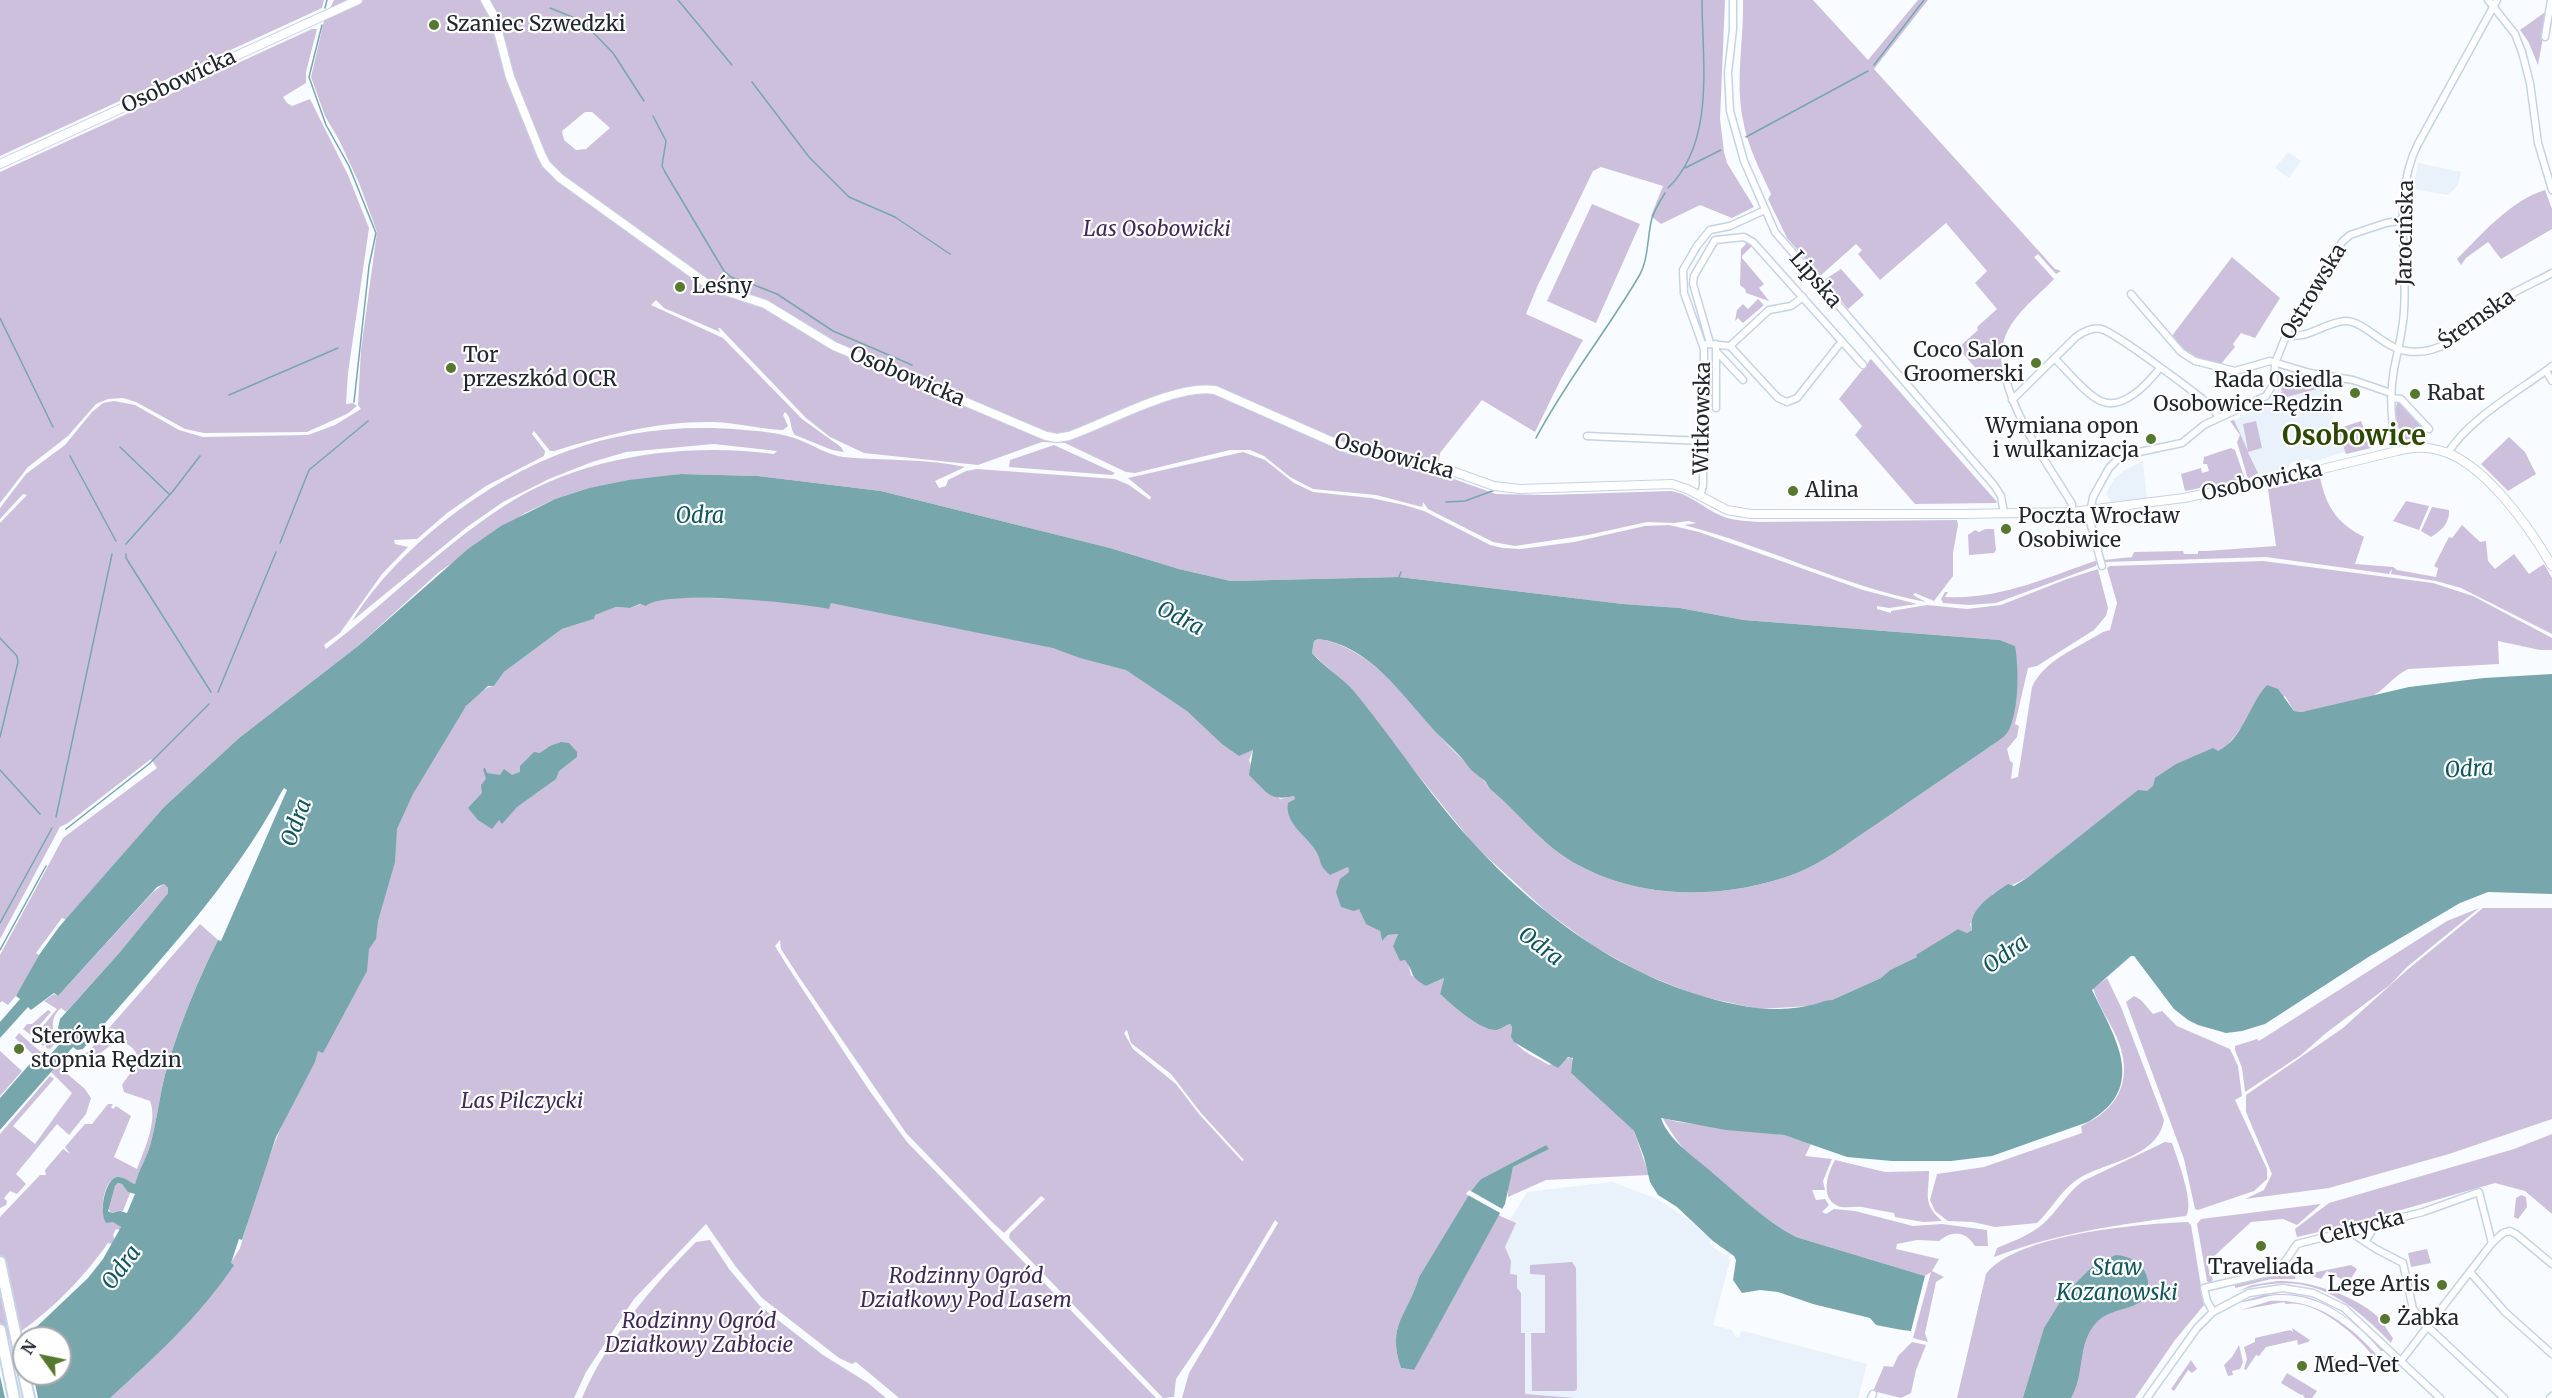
<!DOCTYPE html>
<meta charset="utf-8">
<style>
body{margin:0}
#map{position:relative;width:2552px;height:1398px;overflow:hidden;background:#f8fbff;font-family:Merriweather,serif}
canvas{display:block}
.north{position:absolute;left:12px;top:1326px;width:60px;height:60px;box-sizing:border-box;background:#fff;border:2px solid #a6a8ab;border-radius:50%;rotate:303deg;font-size:16px;font-weight:700;line-height:24px;text-align:center;color:#20262d}
.north::after{content:'';display:block;margin:auto;width:21px;height:27px;background:#55772e;clip-path:polygon(50% 0,100% 100%,50% 72%,0 100%)}
</style>
<div id="map">
<canvas width="2552" height="1398"></canvas>
<div class="north">N</div>
</div>
<script>
const ctx = document.querySelector('canvas').getContext('2d');
ctx.lineJoin = 'round';
function fillPath(path, color) { ctx.fillStyle = color; ctx.fill(path, 'evenodd'); }
function strokePath(path, color, width, dash) { ctx.strokeStyle = color; ctx.lineWidth = width; ctx.lineCap = dash ? 'butt' : 'round'; ctx.setLineDash(dash || []); ctx.stroke(path); }
function write(font, color, halo, rows, align = 'center') {
  ctx.font = font + ' Merriweather,serif'; ctx.lineWidth = 4.5; ctx.setLineDash([]); ctx.textBaseline = 'middle'; ctx.strokeStyle = halo; ctx.fillStyle = color; for (const [text, x, y, turn = 0] of rows) {
    ctx.save(); ctx.translate(x, y); ctx.rotate((+turn || 0) * Math.PI / 180); ctx.textAlign = isNaN(turn) ? turn : align; if (halo) ctx.strokeText(text, 0, 0); ctx.fillText(text, 0, 0); ctx.restore();
  }
}
fillPath(new Path2D(`
 M2288,152L2301,161L2289,178L2275,168Z
 M2418,163L2461,172L2458,185L2448,195L2413,189Z
 M2284,373L2329,378L2325,397L2346,454L2344,452L2313,462L2308,459L2292,462L2288,468L2259,475L2234,420L2265,405L2278,389Z
 M2143,461L2147,498L2111,502L2106,494L2114,479L2125,470Z
 M1612,1182L1655,1198L1679,1213L1712,1239L1709,1243L1711,1245L1725,1256L1729,1252L1731,1253L1728,1258L1730,1260L1713,1325L1732,1330L1735,1336L1739,1337L1742,1331L1751,1333L1867,1364L1858,1398H1514L1497,1242L1527,1192Z`), '#e9f1fb');
fillPath(new Path2D(`
 M0,0H324L322,8L0,156Z
 M334,0H1725L1720,119L1724,152L1727,163L1754,207L1732,218L1700,205L1661,224L1651,216L1663,186L1601,167L1593,171L1537,287L1526,314L1583,340L1561,379L1535,432L1482,400L1440,453L1437,473L1496,494L1546,495L1671,491C1691,494 1704,509 1722,516C1734,521 1747,521 1760,522L1957,520L1958,525L1953,553V576L1934,601L1915,593L1913,595L1926,602C1842,586 1766,546 1684,525L1697,523L1688,521L1674,523L1647,522L1588,535L1515,546L1493,542L1428,509L1423,502L1422,507L1376,495L1313,489L1290,477L1264,456L1250,450H1230L1135,473L1126,472L1065,443L1042,442L978,465L864,453L830,437L806,418L720,328H718L720,332L664,308L656,300L651,305L723,338L802,419L841,447L844,452L832,450L795,435C789,428 793,419 785,412L783,415L788,426L783,430C760,429 737,423 714,422C658,421 606,435 554,451H550L534,431L532,434L545,451L544,456L486,486L447,513L417,539L394,540L395,544L408,547L382,574L340,633L324,645L326,649C386,603 439,549 501,508C579,456 683,442 774,454L777,451L714,444L626,452L592,462L549,479L503,502L467,527L352,621C377,581 410,548 447,519C536,450 631,420 744,430C761,431 781,433 797,439C812,444 827,455 843,457C883,461 926,458 965,467L935,481L939,488L946,486L948,480L966,471L977,469L1115,479L1129,485L1150,500L1151,497L1128,478L1243,452L1265,460L1294,483L1313,492L1371,498L1404,505L1424,511L1490,545L1503,548L1521,549L1574,542L1645,526L1669,525L1699,532L1863,590L1917,604L1889,608L1877,606V609L1891,613V611L1927,605L1967,609L2001,605L2067,579L2098,569L2108,608L2106,616L2094,630L2037,666L2028,668L2015,724L2019,726L2017,737L2007,749L2010,761L2013,763L2011,779L2018,777L2032,687C2044,660 2079,647 2103,632L2110,630L2117,603L2107,568L2110,566L2263,561L2433,583L2473,596L2552,638V650H2540L2498,641L2499,664L2408,669C2394,676 2384,690 2371,697C2359,703 2318,709 2303,712L2294,711L2285,696L2243,726L2225,748L2147,791H2138L2027,878L1993,894L1970,924L1972,930L1967,933L1958,929L1917,955V957L1890,970L1881,978L1832,1000L1810,1006L1759,1009L1699,996L1644,974L1595,947L1547,912L1476,847L1397,749L1358,696L1312,653L1314,641L1318,639C1373,646 1416,710 1452,749C1464,762 1480,773 1490,789C1520,814 1544,848 1580,866C1645,901 1729,899 1797,873C1823,863 1848,843 1871,828C1910,801 1949,775 1988,748L2008,731L2015,646L2000,640L1744,620L1680,608L1623,604L1399,577L1231,581L1179,569L1110,548L881,491L758,476L681,474L589,488L555,499L525,513L439,572L358,646L239,738L164,807L66,920L62,918L36,953L39,955L20,991L8,1005L2,1001L0,1003V955L63,838L157,768L151,759L68,823L60,827L0,939V523L27,495L23,494L0,519V508L26,474L65,445L92,412L103,403L114,401L135,405L179,430L203,437L308,435L335,425L361,409L358,405L361,350L377,232L359,183L339,140L325,116L311,77L324,21ZM585,112H592L610,128L586,149L576,150L564,140L562,131Z
 M1743,0H1813L1868,60L1918,0H1928L1874,69L2055,269L2061,271L2056,274L2038,254L2034,257L2054,279C2027,307 1996,326 2002,369L1986,380L1958,348L1978,330L1977,327L1997,309L1975,283L1987,271L1946,223L1880,280L1858,254L1862,250L1856,244L1820,276L1787,238L1768,199L1771,194C1760,170 1747,145 1743,120C1735,80 1744,40 1743,0Z
 M2548,10L2538,65L2528,41L2520,30Z
 M312,29H317L306,72V83L283,97L287,103L292,106L310,99L348,175L369,228L348,373L346,404L353,403L357,406L347,414L307,432L204,433L185,429L136,402L123,398L108,399L96,404L68,436L28,467L0,503V172Z
 M2545,190L2552,209V229L2501,259L2488,242L2466,258L2461,265L2457,259C2482,234 2511,200 2545,190Z
 M1592,204L1640,224L1596,323L1547,301Z
 M1748,242L1752,246L1742,256V258L1764,284L1759,288L1769,301L1746,293L1745,289L1740,285L1741,249Z
 M2232,257L2280,298L2255,338L2241,333L2233,344L2235,347L2220,365L2184,353L2171,337Z
 M1841,269L1864,295L1848,309L1824,280Z
 M1758,299L1764,305L1743,323L1738,318L1735,321L1737,310L1743,304L1748,309Z
 M1871,359L1997,502L1996,503L1915,504L1855,435L1862,426L1839,399Z
 M2296,378L2298,382L2303,378L2305,383L2315,380L2317,389L2283,398L2279,396L2282,392L2281,386L2285,385L2284,379H2288V381Z
 M2398,401L2427,431L2425,437L2420,438V433L2411,434V439L2403,440C2399,430 2392,412 2398,401Z
 M2234,420L2248,451L2243,424L2256,421L2262,448L2248,452L2258,473L2248,479L2237,442L2240,435L2230,421Z
 M2361,421L2371,448L2346,454L2337,429Z
 M2509,437L2525,452L2536,474L2508,491L2481,464Z
 M1054,445L1115,473L1112,475L1009,467L1010,460Z
 M2231,448L2235,450L2245,479L2185,491L2181,474L2201,468L2202,473L2209,471L2207,464H2203L2204,457Z
 M2320,477C2326,507 2337,523 2364,537L2355,564L2393,567L2397,570L2436,577L2438,568L2434,566L2449,537L2452,538L2462,525L2480,542L2486,541L2488,561L2495,569L2514,554L2529,574L2544,564L2552,578V634L2461,588L2436,581L2391,574L2392,569L2389,574L2266,557L2105,562L2104,560L2132,557L2134,552L2183,551L2184,554H2198V551H2206L2276,546L2268,489Z
 M2406,501L2429,506L2419,530L2393,521Z
 M2432,507L2449,510C2450,523 2441,531 2431,537L2421,531Z
 M1985,529H1994L1996,550L1994,553L1969,555L1968,535L1975,530L1979,532Z
 M2098,560L2096,566L1996,603L1969,605L1943,603L1941,599L1945,592H1948L1945,597C1999,600 2048,577 2098,560Z
 M679,597L839,602L1020,637L1126,668L1177,700L1240,755L1253,750L1249,760L1252,768L1250,773L1280,799L1294,796L1317,851L1331,874L1348,867L1358,908L1380,931L1382,941L1388,935L1398,934L1393,946L1408,963L1411,975L1426,986L1444,978L1440,994C1451,1004 1481,1032 1497,1030C1501,1029 1506,1025 1510,1024L1512,1027C1508,1047 1534,1056 1549,1065L1571,1057L1574,1061L1571,1073L1634,1131L1649,1175L1546,1180L1508,1197V1183L1513,1167L1548,1149L1546,1145L1481,1179L1419,1277C1408,1315 1386,1324 1401,1368L1413,1370L1498,1215L1516,1223L1505,1247L1511,1261L1510,1274L1517,1275V1288L1521,1293V1333H1525V1394L1575,1398H1182L1189,1373L1278,1223L1275,1220L1212,1326L1176,1379L1174,1397L1163,1398L1009,1238L1010,1233L1045,1199L1041,1196L1004,1233L991,1221L906,1133L799,977L781,949L780,940L775,946L786,964L869,1090L907,1142L1156,1398H899L856,1362L852,1364L839,1358L762,1298L736,1267L706,1224L634,1299L586,1372L574,1398H105L228,1267L240,1248L261,1178L397,829C409,800 462,688 494,686L504,672L562,629L594,619V615L616,607L630,608L651,601ZM1127,1030L1131,1043L1171,1074L1201,1113L1244,1160L1242,1161L1199,1114L1176,1084L1133,1049L1124,1033Z
 M164,884L168,888V893L120,952L66,1012L61,1008C51,1016 50,1030 58,1040L50,1049L46,1048V1044L43,1046L34,1037L57,1009L44,1001L54,994L58,996L153,892Z
 M2483,908H2552V1119L2449,1154L2329,1188L2245,1199L2264,1190L2272,1174L2246,1112V1095L2343,1028L2407,970Z
 M2477,909H2478L2407,967L2390,985L2326,1033L2301,1055L2245,1092L2242,1068L2235,1050V1046L2257,1039L2259,1041L2447,921Z
 M200,924L218,940C198,980 181,1021 168,1064C160,1090 158,1116 151,1142C147,1158 139,1170 135,1184L121,1177C117,1178 114,1179 111,1181C103,1187 100,1214 106,1223L113,1221L121,1227L120,1230L116,1229L113,1235L115,1240L112,1244L108,1243C80,1283 42,1320 0,1345V1217L40,1175H46L45,1170L63,1149L70,1154L65,1147L85,1124H92L108,1104H113L111,1107L113,1109L116,1106L131,1116L114,1157L137,1169C144,1150 158,1121 150,1101L124,1092L122,1085C138,1062 148,1054 118,1039C106,1047 95,1064 79,1056L88,1052Z
 M2107,978L2121,1007L2164,1120C2157,1160 2103,1161 2075,1181C2060,1192 2051,1210 2037,1223L1995,1227L1973,1222L1948,1221L1935,1211L1930,1200L1937,1174L1984,1167L2082,1133L2081,1126C2117,1110 2133,1082 2119,1043C2112,1024 2099,1008 2093,988Z
 M2134,996L2141,1000L2153,1014L2162,1011L2177,1026L2230,1049L2238,1066L2242,1096L2235,1100L2267,1169V1179L2254,1191L2198,1210L2195,1209L2184,1159L2126,1002Z
 M48,1010L51,1012L31,1035L23,1029L27,1024H32Z
 M19,1033L42,1053L39,1060L15,1038Z
 M0,1051L22,1071L0,1096Z
 M57,1065L85,1089L91,1098L86,1114L69,1135L57,1124L16,1174L26,1184L17,1194L10,1191L4,1198L7,1201L6,1205L0,1208V1134L50,1076L54,1079L13,1126L35,1144L72,1093L51,1072Z
 M1663,1118L1678,1122L1784,1135L1811,1144L1805,1156L1832,1159L1823,1181L1825,1190H1812L1816,1200L1825,1199L1829,1205L1822,1212L1826,1214L1834,1209L1855,1211L1913,1226L1942,1224L1987,1230L1988,1246H1975C1965,1231 1953,1230 1939,1241L1917,1240L1897,1244L1896,1249L1939,1259L1932,1271L1944,1277L1936,1282L1925,1333L1928,1342L1913,1338L1931,1272L1925,1276L1796,1237C1762,1219 1737,1194 1708,1169C1701,1163 1691,1159 1686,1152C1680,1145 1666,1125 1663,1118Z
 M2552,1134V1214L2525,1191L2495,1183L2349,1225L2297,1237L2295,1229L2329,1203L2514,1149Z
 M2165,1142L2172,1143C2177,1158 2195,1204 2186,1216C2120,1224 2057,1233 1994,1257L1997,1248C2013,1241 2031,1235 2044,1223C2058,1210 2067,1193 2083,1181Z
 M1835,1160L1885,1172L1929,1171C1929,1196 1922,1203 1942,1221L1923,1222L1895,1217L1894,1213C1883,1211 1872,1209 1862,1207C1854,1206 1845,1209 1838,1206C1819,1198 1828,1172 1835,1160Z
 M118,1183L122,1184L130,1193L123,1211L111,1213L107,1207L115,1186Z
 M2521,1195L2526,1197L2527,1207L2518,1219L2514,1217L2516,1198Z
 M2321,1204L2297,1225L2283,1219L2251,1222L2210,1260L2208,1267L2213,1280L2210,1283L2207,1281L2197,1224L2201,1219Z
 M2188,1222L2191,1225L2204,1305L2175,1340L2135,1398H1957L1986,1274C2017,1234 2138,1224 2188,1222Z
 M710,1240L729,1269L760,1306L823,1355L868,1383L886,1398H582C606,1341 653,1285 696,1242Z
 M2427,1249L2431,1263L2411,1267L2408,1253Z
 M1572,1262L1576,1268L1577,1389L1575,1391H1532L1531,1333H1545V1275L1530,1274V1265Z
 M2351,1265L2357,1269L2348,1283L2327,1271L2321,1279L2307,1274Z
 M2281,1271L2296,1274L2295,1279H2271L2235,1288V1284L2274,1275Z
 M2278,1281C2308,1280 2354,1295 2377,1316C2383,1321 2388,1332 2393,1338L2391,1343C2343,1294 2306,1269 2236,1292L2252,1285Z
 M2278,1294C2325,1292 2353,1321 2384,1351H2381C2354,1319 2320,1293 2277,1295C2264,1296 2251,1302 2240,1302L2263,1295Z
 M2270,1301C2322,1298 2355,1330 2387,1366L2384,1374L2380,1372L2381,1367C2365,1341 2317,1298 2286,1304L2284,1302L2241,1310Z
 M2292,1328L2310,1340L2308,1342L2298,1345L2297,1340L2266,1347L2259,1356L2256,1355L2246,1370L2244,1369L2247,1359L2244,1347L2255,1342V1338L2290,1330L2293,1332Z
 M1912,1342L1926,1345L1916,1370L1911,1393L1901,1398L1873,1391L1884,1366L1893,1367L1898,1356Z
 M2239,1345L2243,1362L2240,1369L2232,1371L2233,1375L2228,1376L2224,1365L2232,1357Z
 M2322,1355L2328,1358L2331,1355L2340,1361L2342,1359L2344,1360L2346,1372L2342,1373L2325,1363Z
 M2191,1360L2197,1369L2192,1373L2188,1370L2174,1391L2171,1389Z
 M2287,1373L2317,1391L2312,1398H2305L2302,1394L2301,1395L2281,1383Z`), '#cdc0dd');
fillPath(new Path2D(`
 M681,474L758,476L881,491L1110,548L1179,569L1231,581L1399,577L1623,604L1680,608L1744,620L2000,640L2015,646C2019,669 2019,708 2009,730C2006,737 1994,743 1988,748C1949,775 1910,801 1871,828C1848,843 1823,863 1797,873C1729,899 1645,901 1580,866C1544,848 1520,814 1490,789L1485,781L1471,770C1461,755 1445,742 1433,729C1401,694 1369,645 1318,639L1314,641L1312,653C1326,669 1345,679 1358,696C1398,746 1433,800 1476,846C1550,926 1647,993 1757,1008C1772,1010 1796,1009 1811,1005C1818,1004 1824,1000 1832,1000L1881,978L1890,970L1917,957L1916,955L1958,929L1967,933L1972,930C1967,909 1995,893 2008,884L2014,886L2027,878L2138,790L2147,791L2153,786L2155,778L2176,764L2213,748L2218,751C2243,739 2248,706 2267,685L2278,689L2294,711L2302,712L2409,687L2484,678L2552,674V894L2488,892L2460,903L2370,956L2265,1024L2242,1031L2226,1033L2198,1025L2188,1020L2174,1009L2134,956H2131L2092,990C2115,1038 2149,1087 2088,1122L1992,1156L1951,1161H1892L1847,1157L1784,1135L1726,1130L1661,1118C1668,1139 1691,1155 1707,1168C1737,1193 1762,1219 1796,1237L1925,1276L1911,1331C1900,1330 1888,1327 1876,1325L1870,1318L1813,1304L1778,1292L1760,1290L1742,1293L1733,1280L1736,1260L1734,1256L1713,1241L1677,1207L1658,1195L1650,1182L1644,1157L1634,1131L1571,1073L1573,1058L1568,1057L1558,1068L1514,1042L1511,1037L1512,1027L1510,1024C1506,1025 1501,1029 1497,1030C1481,1032 1451,1004 1440,994L1444,978L1426,986C1407,975 1416,974 1405,960L1400,961L1393,946L1398,934L1388,935L1382,941L1380,931L1366,924L1359,909L1354,911L1341,907L1336,892L1340,879L1349,872L1348,867L1330,875C1317,863 1323,863 1316,851C1307,836 1284,823 1288,803L1295,799L1294,796C1269,802 1266,791 1249,775L1253,750L1239,756L1222,744L1187,711L1126,670L1080,658L1053,648L831,603L829,609C798,603 666,589 646,606L640,604L630,608L616,607L595,615L594,619L562,629L504,672L494,686H488L466,706L413,794L397,829L395,862L378,921L376,939L369,949L367,971L323,1053L318,1051L315,1062L276,1137L242,1240L239,1239L231,1263L234,1265C200,1316 155,1357 110,1398H0V1350L28,1335L88,1278L103,1259L121,1227L113,1222L106,1223C99,1214 104,1180 117,1177C123,1176 130,1182 135,1184C139,1169 147,1158 151,1142C158,1116 160,1090 168,1064C181,1021 198,980 218,940L221,941L287,790L284,788L282,791C231,888 153,966 83,1049L77,1050L73,1047L0,1130V1098L35,1058L42,1064L64,1039L58,1028L60,1019L120,952L168,893V888L164,884L157,887L58,996L54,993L31,1010L28,1007L0,1038V1022L20,999L16,996L39,955L59,927L164,807L239,738L358,646L468,549L501,526L555,499L589,488L629,480ZM118,1183L122,1184L128,1192L135,1194L127,1213L120,1211L112,1213L108,1211L115,1186ZM24,1338H60V1374H24Z
 M561,742L569,743L577,752V757L559,771L556,779L517,807L502,824L499,820L492,829L478,820L468,808L482,793L481,785L486,779L483,769L485,768L487,773L500,775L504,769L512,775L520,772V766L534,752L540,753L550,746Z
 M1546,1145L1549,1149L1513,1167L1505,1204L1414,1370L1401,1368C1386,1324 1408,1315 1419,1277L1472,1190L1481,1179Z
 M2116,1255C2140,1257 2154,1275 2146,1298C2132,1311 2109,1308 2096,1323C2077,1343 2085,1375 2071,1398H2023L2044,1328L2065,1294L2095,1264Z`), '#77a7ad');
fillPath(new Path2D(`
 M1469,1190L1504,1210L1502,1214L1466,1194Z
 M25,1333L24,1374H33L38,1398H5L0,1376V1347Z`), '#f8fbff');
strokePath(new Path2D(`
 M678,0L732,65
 M325,8L327,0
 M550,8L582,21L613,53L644,101
 M322,25L309,77L326,125L349,166L376,233L369,266L354,402
 M1874,65L1924,0
 M752,82L809,157L849,197L895,217L950,254
 M653,116L666,141L662,166L665,172L724,271L731,277L743,282
 M1746,137L1868,71
 M1685,168L1721,150
 M1668,188C1716,141 1702,61 1702,0
 M754,285L777,294L833,331L912,365
 M0,318L53,427
 M229,395L338,348
 M1536,438C1566,381 1607,331 1639,276C1649,259 1647,236 1652,218C1655,209 1660,201 1665,193
 M120,447L169,494
 M70,456L116,541
 M1446,502L1465,501L1495,490
 M280,543L309,470L368,421
 M126,544L173,491L200,456
 M126,554V558L211,692
 M1399,577L1401,572
 M0,638L17,656L18,662L0,737
 M218,692L276,552
 M0,770L40,814
 M56,817L112,554
 M66,829L149,764L209,704
 M0,923L52,828
 M0,950L46,866`), '#77a7ad', 1.5);
const minor = new Path2D(`
 M1733,0V29L1728,73L1730,111L1744,161L1775,232L1994,485L2001,496L2004,513
 M2488,0L2515,34L2522,52L2530,83L2538,143L2552,190
 M2545,37L2551,0
 M2131,294L2181,352L2195,361L2235,371L2270,361L2310,373L2353,380L2391,393
 M2287,335C2307,340 2326,322 2345,321C2363,320 2384,348 2406,351C2447,358 2473,321 2504,299C2518,289 2536,282 2552,273
 M1710,343L1693,284L1694,276L1715,240L1744,237L1753,242L1863,365
 M1707,344L1730,346L1778,398L1787,402L1797,398L1842,341
 M1730,346L1769,310L1791,306L1803,297
 M1716,351L1743,380
 M2055,359C2067,370 2086,395 2101,401C2123,411 2148,383 2160,368
 M2546,371L2552,381
 M2005,374C2014,419 2048,464 2072,504V512
 M2391,398L2401,399L2429,429
 M2012,400L2076,337C2083,332 2092,327 2101,329C2115,332 2197,394 2211,406C2214,409 2216,414 2219,418
 M1716,408V344
 M1587,436L1703,441
 M2397,451C2391,423 2389,397 2394,369C2398,350 2403,330 2404,311C2408,255 2392,195 2418,144L2497,0
 M2448,453C2468,419 2521,390 2552,366
 M1700,496L1703,486L1704,349L1684,293L1683,270L1697,246L1710,230L1730,226L1765,210
 M2102,566L2089,518L2093,497L2109,468L2117,460L2134,453L2182,443L2204,425L2266,396L2274,383L2275,363L2290,326L2321,285L2342,242L2350,235L2386,223L2403,220
 M2350,1232L2376,1249L2403,1263L2413,1309L2428,1327L2504,1398
 M2366,1241L2375,1225
 M2470,1272L2505,1312L2552,1354
 M2213,1312L2207,1301L2204,1288L2276,1271L2282,1266L2297,1244L2423,1212L2479,1192L2492,1243
 M2401,1361L2492,1243L2503,1233L2510,1231L2516,1234L2552,1264
 M1871,1398L1873,1394
 M2147,1398L2197,1328L2213,1312L2249,1293L2283,1288L2313,1293L2344,1308L2440,1398
 M2550,1398L2552,1396`);
const tertiary = new Path2D(`
 M485,0L494,16L510,77L541,154L546,164L560,178L710,286L765,304L834,346L1046,436L1057,438L1069,436C1109,422 1175,384 1215,390L1351,450L1435,465L1494,486L1520,489L1672,484L1687,489L1727,510L1751,514H1963L2072,512L2184,498L2318,470L2397,451C2411,448 2424,446 2438,450C2483,460 2530,528 2552,566
 M0,164L358,0`);
const motorway = new Path2D(`
 M0,1262L29,1398
 M0,1330L14,1398`);
strokePath(minor, '#c5d3e6', 9);
strokePath(tertiary, '#c5d3e6', 10);
strokePath(motorway, '#c5d3e6', 14);
strokePath(minor, '#fff', 6);
strokePath(tertiary, '#fff', 8);
strokePath(motorway, '#fff', 10);
for (const [x, y, r, color] of [
 [434,25,6,"#55772e"],
 [680,287,6,"#55772e"],
 [2036,363,6,"#55772e"],
 [451,368,6,"#55772e"],
 [2355,393,6,"#55772e"],
 [2415,394,6,"#55772e"],
 [2151,439,6,"#55772e"],
 [1793,491,6,"#55772e"],
 [2006,529,6,"#55772e"],
 [19,1049,6,"#55772e"],
 [2261,1246,6,"#55772e"],
 [2442,1285,6,"#55772e"],
 [2385,1319,6,"#55772e"],
 [2302,1366,6,"#55772e"]
]) { const dot = new Path2D(); dot.arc(x, y, r, 0, 2 * Math.PI); ctx.fillStyle = color; ctx.fill(dot); strokePath(dot, '#fff', 2); }
write('21px', '#20262d', '#fff', [
 ["Szaniec Szwedzki",446,25],
 ["Leśny",692,287],
 ["Coco Salon",2024,351,"right"],
 ["Groomerski",2024,375,"right"],
 ["Tor",463,356],
 ["przeszkód OCR",463,380],
 ["Rada Osiedla",2343,381,"right"],
 ["Osobowice-Rędzin",2343,405,"right"],
 ["Rabat",2427,394],
 ["Wymiana opon",2139,427,"right"],
 ["i wulkanizacja",2139,451,"right"],
 ["Alina",1805,491],
 ["Poczta Wrocław",2018,517],
 ["Osobiwice",2018,541],
 ["Sterówka",31,1037],
 ["stopnia Rędzin",31,1061],
 ["Traveliada",2261,1268,"center"],
 ["Lege Artis",2430,1285,"right"],
 ["Żabka",2397,1319],
 ["Med-Vet",2314,1366]
], 'left');
write('21px', '#20262d', '#fff', [
 ["Osobowicka",179,82,-25],
 ["Jarocińska",2406,233,-89],
 ["Lipska",1815,280,49],
 ["Ostrowska",2314,292,-59],
 ["Śremska",2477,320,-35],
 ["Osobowicka",907,377,23],
 ["Witkowska",1703,418,-89],
 ["Osobowicka",1394,457,15],
 ["Osobowicka",2262,482,-12],
 ["Celtycka",2362,1228,-14]
]);
write('italic 21px', '#402956', '#fff', [
 ["Las Osobowicki",1157,230],
 ["Las Pilczycki",522,1102],
 ["Rodzinny Ogród",966,1277],
 ["Działkowy Pod Lasem",966,1301],
 ["Rodzinny Ogród",699,1322],
 ["Działkowy Zabłocie",699,1346]
]);
write('italic 22px', '#11565d', '#fff', [
 ["Odra",700,517],
 ["Odra",1180,619,27],
 ["Odra",2469,770,-3],
 ["Odra",297,823,-70],
 ["Odra",1540,947,37],
 ["Odra",2006,955,-35],
 ["Odra",122,1268,-53],
 ["Staw",2117,1269],
 ["Kozanowski",2117,1294]
]);
write('bold 27px', '#2c4800', '#fff', [
 ["Osobowice",2354,437]
]);
</script>
